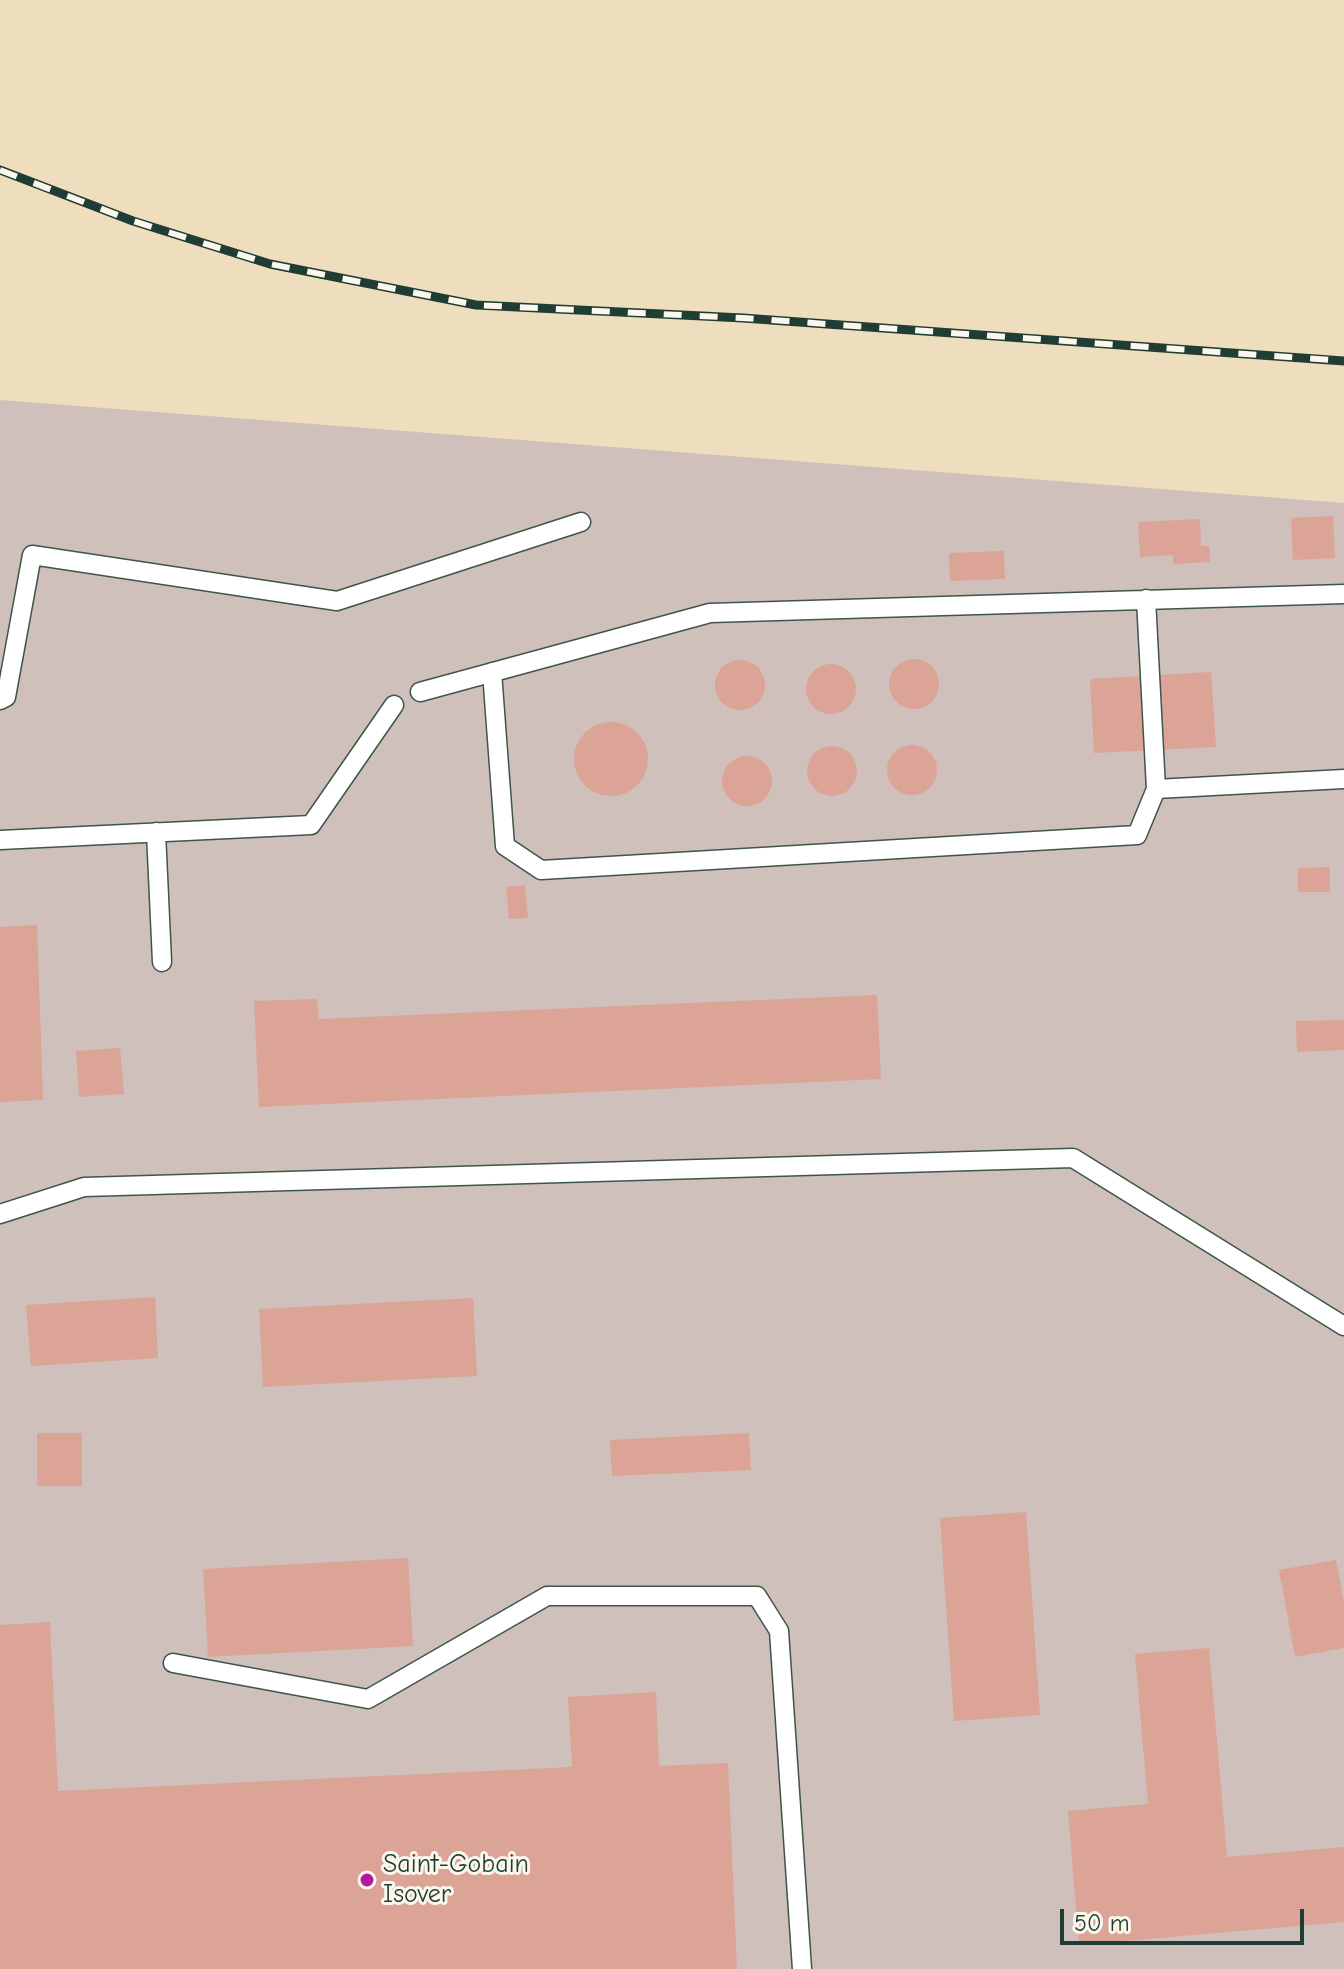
<!DOCTYPE html>
<style>
body{margin:0}
#map{position:relative;width:1344px;height:1969px;overflow:hidden;background:#eedebd;font-family:"Comic Neue",sans-serif}
canvas{display:block}
.scale{position:absolute;left:1060px;top:1909px;width:244px;height:36px;box-sizing:border-box;border:4px solid #1f3d34;border-top:0;padding-left:10px;font-size:24px;line-height:28px;white-space:nowrap;color:#1f3d34;-webkit-text-stroke:6px #fbf7ec;paint-order:stroke}
</style>
<div id="map">
<canvas width="1344" height="1969"></canvas>
<div class="scale">50 m</div>
</div>
<script>
const ctx = document.querySelector('canvas').getContext('2d');
ctx.lineJoin = 'round';
function fillPath(path, color) { ctx.fillStyle = color; ctx.fill(path, 'evenodd'); }
function strokePath(path, color, width, dash) { ctx.strokeStyle = color; ctx.lineWidth = width; ctx.lineCap = dash ? 'butt' : 'round'; ctx.setLineDash(dash || []); ctx.stroke(path); }
function write(font, color, halo, rows, align = 'center') {
  ctx.font = font + ' "Comic Neue",sans-serif'; ctx.lineWidth = 6; ctx.setLineDash([]); ctx.textBaseline = 'middle'; ctx.strokeStyle = halo; ctx.fillStyle = color; for (const [text, x, y, turn = 0] of rows) {
    ctx.save(); ctx.translate(x, y); ctx.rotate((+turn || 0) * Math.PI / 180); ctx.textAlign = isNaN(turn) ? turn : align; if (halo) ctx.strokeText(text, 0, 0); ctx.fillText(text, 0, 0); ctx.restore();
  }
}
fillPath(new Path2D(`
 M0,400L1344,503V1969H0Z`), '#cfc0bb');
fillPath(new Path2D(`
 M1333,516L1335,558L1293,560L1291,518Z
 M1200,519L1201,546H1209L1210,562L1173,564V555L1140,557L1138,522Z
 M1004,551L1005,579L950,581L949,553Z
 M889 684a25 25 0 1 1 50 0a25 25 0 1 1-50 0Z
 M715 685a25 25 0 1 1 50 0a25 25 0 1 1-50 0Z
 M806 689a25 25 0 1 1 50 0a25 25 0 1 1-50 0Z
 M1211,672L1216,747L1094,753L1090,679Z
 M574 759a37 37 0 1 1 74 0a37 37 0 1 1-74 0Z
 M887 770a25 25 0 1 1 50 0a25 25 0 1 1-50 0Z
 M807 771a25 25 0 1 1 50 0a25 25 0 1 1-50 0Z
 M722 781a25 25 0 1 1 50 0a25 25 0 1 1-50 0Z
 M1330,867V892H1298V868Z
 M525,885L528,918L509,919L506,887Z
 M37,925L43,1100L0,1102V927Z
 M877,995L881,1079L259,1107L254,1001L317,999L319,1019Z
 M1344,1020V1050L1297,1052L1296,1021Z
 M120,1048L124,1094L79,1097L76,1051Z
 M155,1297L158,1358L31,1366L26,1305Z
 M473,1298L477,1376L263,1387L259,1309Z
 M37,1433H82V1486H37Z
 M749,1433L751,1470L612,1476L610,1440Z
 M1026,1512L1040,1715L954,1721L940,1518Z
 M408,1558L413,1646L208,1657L203,1569Z
 M1336,1560L1344,1602V1648L1295,1657L1279,1570Z
 M50,1622L58,1791L572,1767L568,1697L656,1692L659,1766L728,1763L737,1969H0V1625Z
 M1209,1648L1227,1857L1344,1847V1922L1079,1945L1068,1811L1148,1804L1135,1654Z`), '#dca397');
const lane = new Path2D(`
 M1146,599L1156,789L1344,779
 M492,672L505,846L541,870L1137,835L1156,789
 M420,692L710,613L1344,594
 M0,700L6,697L32,555L337,601L581,522
 M156,832L162,962
 M0,840L311,825L394,705
 M0,1214L84,1187L1073,1158L1344,1326
 M173,1663L368,1699L547,1596H757L779,1631L802,1969`);
strokePath(lane, '#3e5549', 21);
strokePath(lane, '#fff', 18);
const rail = new Path2D(`
 M0,170L133,221L270,264L476,305L743,318L1344,361`);
strokePath(rail, '#1f3d34', 9);
strokePath(rail, '#fbf7ec', 6, [18]);
for (const [x, y, r, color] of [
 [367,1880,8,"#b5179e"]
]) { const dot = new Path2D(); dot.arc(x, y, r, 0, 2 * Math.PI); ctx.fillStyle = color; ctx.fill(dot); strokePath(dot, '#fbf7ec', 3); }
write('26px', '#1f3d34', '#fbf7ec', [
 ["Saint-Gobain",383,1865],
 ["Isover",383,1895]
], 'left');
</script>
